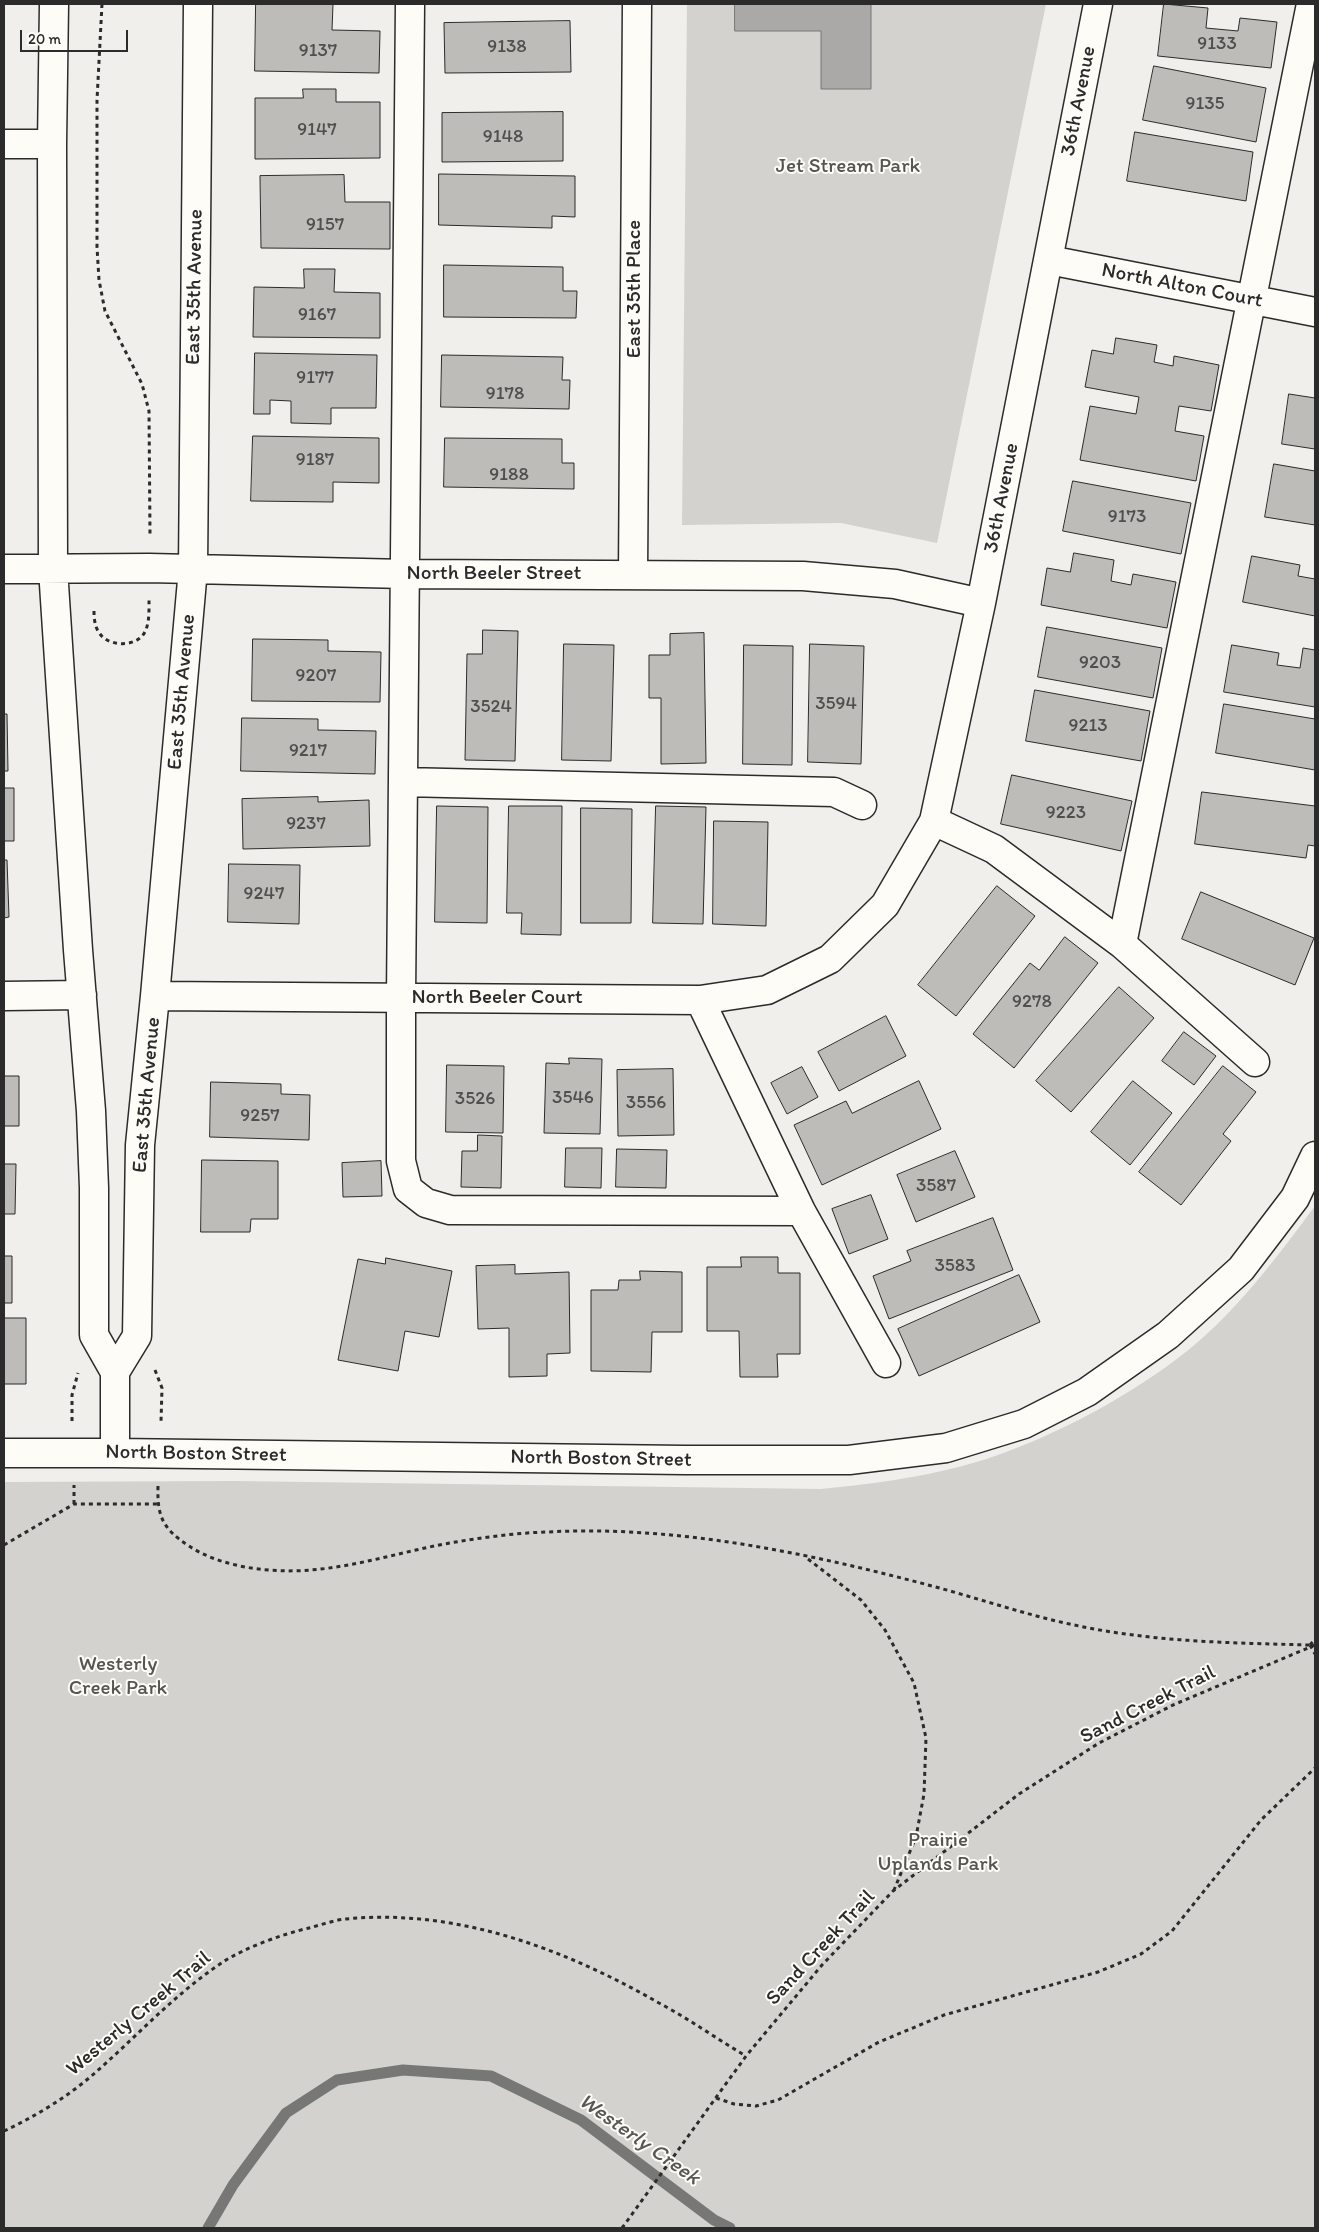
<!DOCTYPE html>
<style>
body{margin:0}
#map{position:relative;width:1319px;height:2232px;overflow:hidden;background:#f0efeb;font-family:Itim,sans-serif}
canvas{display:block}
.frame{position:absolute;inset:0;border:5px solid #2b2b2b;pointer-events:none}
.scale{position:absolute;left:20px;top:30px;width:108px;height:22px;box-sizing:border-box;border:2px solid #2b2b2b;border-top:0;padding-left:6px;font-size:15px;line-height:18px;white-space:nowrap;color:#2b2b2b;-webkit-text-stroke:4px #fdfcf7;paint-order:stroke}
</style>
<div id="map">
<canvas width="1319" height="2232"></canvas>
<div class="frame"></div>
<div class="scale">20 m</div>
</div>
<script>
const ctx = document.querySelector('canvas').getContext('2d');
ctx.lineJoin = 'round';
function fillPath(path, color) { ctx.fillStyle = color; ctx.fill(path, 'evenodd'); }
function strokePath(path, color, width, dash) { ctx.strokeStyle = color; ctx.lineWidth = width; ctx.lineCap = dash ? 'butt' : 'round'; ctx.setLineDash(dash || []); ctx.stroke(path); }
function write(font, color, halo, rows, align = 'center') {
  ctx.font = font + ' Itim,sans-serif'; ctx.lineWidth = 4; ctx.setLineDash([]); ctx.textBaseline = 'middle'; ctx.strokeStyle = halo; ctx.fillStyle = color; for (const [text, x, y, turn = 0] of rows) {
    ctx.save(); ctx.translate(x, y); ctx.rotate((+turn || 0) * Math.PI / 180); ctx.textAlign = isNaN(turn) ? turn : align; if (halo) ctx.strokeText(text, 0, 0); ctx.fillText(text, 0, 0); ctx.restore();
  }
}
fillPath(new Path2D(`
 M687,4H1046L937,543L841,523L682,525Z
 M1315,1206V2228H4V1482L234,1481L821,1489C883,1483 948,1474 1006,1452C1071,1428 1147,1386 1199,1341C1244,1302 1280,1253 1315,1206Z`), '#d3d2cf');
const water = new Path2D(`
 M735,4H871V89H821V31H735Z`);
fillPath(water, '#aaa9a7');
strokePath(water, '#777775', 1);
strokePath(new Path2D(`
 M208,2228L233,2185L286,2113L337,2080L403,2070L491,2076L581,2120L714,2220L730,2228`), '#777775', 11);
const building = new Path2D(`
 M256,4H333L332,30L380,31L379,73L255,71Z
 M1164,4L1208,8L1206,28L1238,31L1240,18L1277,22L1271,68L1158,56Z
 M570,21L571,72L445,73L444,23Z
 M1154,66L1266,88L1256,142L1143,120Z
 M303,89H336V102H380V158L255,159V98H303Z
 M563,112V161L442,162V113Z
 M1135,132L1253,152L1246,201L1127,181Z
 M439,174L575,176V217L552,216V228L439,225Z
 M344,175L345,202H390V249L261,248L260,176Z
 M444,265L563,267V291H577L576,318L444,317Z
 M304,269H335L334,292L380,293V338L253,337L254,287L304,288Z
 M1116,338L1157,345L1154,362L1173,366L1174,356L1219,365L1211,411L1179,406L1175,431L1204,436L1196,481L1080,460L1090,406L1136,414L1139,397L1085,387L1092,350L1113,354Z
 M255,353L377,355L376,408H331V424L291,423V401L270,400V414H254Z
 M442,355L563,357L562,380H570L569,409L441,407Z
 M1289,394L1315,398V449L1282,444Z
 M253,436L379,438V483L333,482V502L251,501Z
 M445,438L562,439V463H574V489L444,487Z
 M1274,464L1315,471V525L1265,517Z
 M1073,481L1191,503L1181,554L1063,531Z
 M1074,553L1114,560L1111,581L1131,585L1133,574L1176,582L1167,628L1041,605L1047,568L1070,572Z
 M1252,556L1300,565L1298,576L1315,579V616L1243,602Z
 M1047,627L1162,648L1153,698L1038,677Z
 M483,630L518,631L515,761L465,760L467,654H482Z
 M704,633L706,763L661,764V698H649V655H670V634Z
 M253,639L328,640V651L381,652L380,702L252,701Z
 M564,644L614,645L611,761L562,760Z
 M810,644L864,646L861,764L808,762Z
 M744,645L793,646L792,765L743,764Z
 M1232,645L1279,653L1277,665L1300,668L1303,648L1315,650V707L1224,692Z
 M1035,690L1150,711L1141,761L1026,741Z
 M1224,704L1315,719V770L1216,753Z
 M4,714H7L8,771H4Z
 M242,718L318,719V730L376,731L375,774L241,771Z
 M1012,775L1132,801L1121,851L1001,824Z
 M4,788H14V841H4Z
 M1202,792L1315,806V846L1308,845L1306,858L1195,844Z
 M318,797V802L369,800L370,846L243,849L242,799Z
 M437,806L488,807L487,923L435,922Z
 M509,806H562L561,935L521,934L522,913H507Z
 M656,806L706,807L703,924L653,923Z
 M581,808L632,809L631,923H581Z
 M714,821L768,822L766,926L713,924Z
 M4,860H7L9,917L4,918Z
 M229,864L300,865L299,924L228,922Z
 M997,886L1035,916L956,1016L918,985Z
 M1201,892L1314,938L1295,985L1182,939Z
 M1065,937L1098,963L1014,1068L973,1034L1030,963L1039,970Z
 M1119,987L1154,1018L1071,1112L1036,1081Z
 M886,1016L906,1056L839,1091L818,1052Z
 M1184,1032L1216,1056L1194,1085L1162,1061Z
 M569,1058L602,1059L600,1134L544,1133L546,1063L569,1064Z
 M447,1065L504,1066L503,1133L446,1132Z
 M1223,1066L1256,1092L1223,1134L1231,1141L1181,1205L1139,1172Z
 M802,1067L818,1097L787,1114L771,1083Z
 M673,1069L674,1135L618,1136L617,1070Z
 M4,1076H19V1126H4Z
 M919,1081L941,1129L822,1185L794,1125L846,1101L852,1113Z
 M1133,1081L1172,1113L1130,1165L1091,1132Z
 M211,1082L281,1084V1094L310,1095L309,1140L210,1137Z
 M478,1135L502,1136L501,1188L461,1187L462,1151H477Z
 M566,1148H602L601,1188L565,1187Z
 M617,1149L667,1150L666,1188L616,1187Z
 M955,1151L975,1197L916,1222L897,1175Z
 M202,1160L278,1161V1219H251L250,1232H201Z
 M381,1161L382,1196L343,1197L342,1163Z
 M4,1164H16L15,1214H4Z
 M871,1195L888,1239L849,1254L832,1209Z
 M993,1218L1013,1270L889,1319L873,1276L911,1261L907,1251Z
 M4,1256H12V1303H4Z
 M741,1257H778V1273H800V1354H777L778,1377H740L739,1331H707V1267H741Z
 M386,1258L452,1271L439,1337L405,1331L398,1371L338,1360L358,1259L385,1264Z
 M515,1265V1274L569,1272L570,1353L547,1354V1376L509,1377V1328L478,1329L476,1266Z
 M640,1271L682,1272V1332H652L651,1372L591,1371V1290H618L619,1280H640Z
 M1019,1275L1040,1322L919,1376L898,1329Z
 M4,1318H26V1384H4Z`);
fillPath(building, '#bdbcb8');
strokePath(building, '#2b2b2b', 1);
const minor = new Path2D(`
 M54,4L52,144L53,569L78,950L91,1111L94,1188V1335L115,1372V1453
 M410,4L401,998V1161L408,1189L426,1203L450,1210L801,1211
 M4,144H52
 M1049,260L1315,312
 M4,569L149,568L405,574L803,576L895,584L981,603
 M633,575L637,4
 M403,782L834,792L862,805
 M934,821L994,849L1122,944L1255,1062
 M1122,944L1311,4
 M4,996L82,995
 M155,996L700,1000L767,990L830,959L885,905L934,821L981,603L1098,4
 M700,1000L801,1211L886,1363
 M115,1372L137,1336L140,1145L155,996L193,569L198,4
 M4,1453H115L685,1460H849L946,1448L1024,1424L1087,1392L1168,1335L1241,1269L1295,1198L1315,1156`);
strokePath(minor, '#2b2b2b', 31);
strokePath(new Path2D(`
 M102,4L97,100V247L99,280L105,311L142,384L149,411L150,535
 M94,611C94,619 95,628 100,634C108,645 129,647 140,638C150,630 149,612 149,600
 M155,1370L162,1388L161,1422
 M72,1421V1395L78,1373
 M158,1486C157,1517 163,1529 189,1546C204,1556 222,1562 240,1566C314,1581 373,1558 444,1544C478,1538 513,1533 547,1532C676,1525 808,1553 932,1586C981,1599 1029,1616 1079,1626C1155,1642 1233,1643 1310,1645
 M74,1504V1485
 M4,1545L74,1504H157
 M808,1559L861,1600L885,1630L914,1683L926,1738L924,1794L916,1837L894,1890
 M1310,1645L1315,1654
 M1310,1645L1315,1639
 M716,2098L734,2104L756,2106L778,2100L879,2042L944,2015L1098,1972L1141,1954L1172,1931L1261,1820L1315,1768
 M4,2131C36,2116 69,2096 96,2072C138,2035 176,1993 223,1962C246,1947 283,1934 309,1928C321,1925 334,1920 346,1919C456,1908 565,1949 659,2003C689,2019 717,2039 746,2056
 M622,2228L746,2056L822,1965L893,1891L1019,1794L1099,1743L1173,1705L1315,1645`), '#2b2b2b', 3, [4, 4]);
strokePath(minor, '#fdfcf7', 28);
write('19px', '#504f4e', null, [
 ["9133",1217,44],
 ["9138",507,47],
 ["9137",318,51],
 ["9135",1205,104],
 ["9147",317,130],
 ["9148",503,137],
 ["9157",325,225],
 ["9167",317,315],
 ["9177",315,378],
 ["9178",505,394],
 ["9187",315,460],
 ["9188",509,475],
 ["9173",1127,517],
 ["9203",1100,663],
 ["9207",316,676],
 ["3594",836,704],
 ["3524",491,707],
 ["9213",1088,726],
 ["9217",308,751],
 ["9223",1066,813],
 ["9237",306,824],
 ["9247",264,894],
 ["9278",1032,1002],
 ["3546",573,1098],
 ["3526",475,1099],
 ["3556",646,1103],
 ["9257",260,1116],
 ["3587",936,1186],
 ["3583",955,1266]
]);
write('21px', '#2b2b2b', '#fdfcf7', [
 ["36th Avenue",1079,101,-79],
 ["North Alton Court",1182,286,11],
 ["East 35th Avenue",195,287,-89],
 ["East 35th Place",635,289,-90],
 ["36th Avenue",1002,498,-79],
 ["North Beeler Street",494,574],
 ["East 35th Avenue",182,692,-85],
 ["North Beeler Court",497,998],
 ["East 35th Avenue",147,1095,-85],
 ["North Boston Street",196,1454,1],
 ["North Boston Street",601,1459,1],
 ["Sand Creek Trail",1148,1705,-27],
 ["Sand Creek Trail",821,1948,-47],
 ["Westerly Creek Trail",139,2014,-40]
]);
write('21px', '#555554', '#fdfcf7', [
 ["Jet Stream Park",848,167],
 ["Westerly",118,1665],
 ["Creek Park",118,1689],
 ["Prairie",938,1841],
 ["Uplands Park",938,1865]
]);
write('italic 22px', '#575756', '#fdfcf7', [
 ["Westerly Creek",639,2140,35]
]);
</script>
